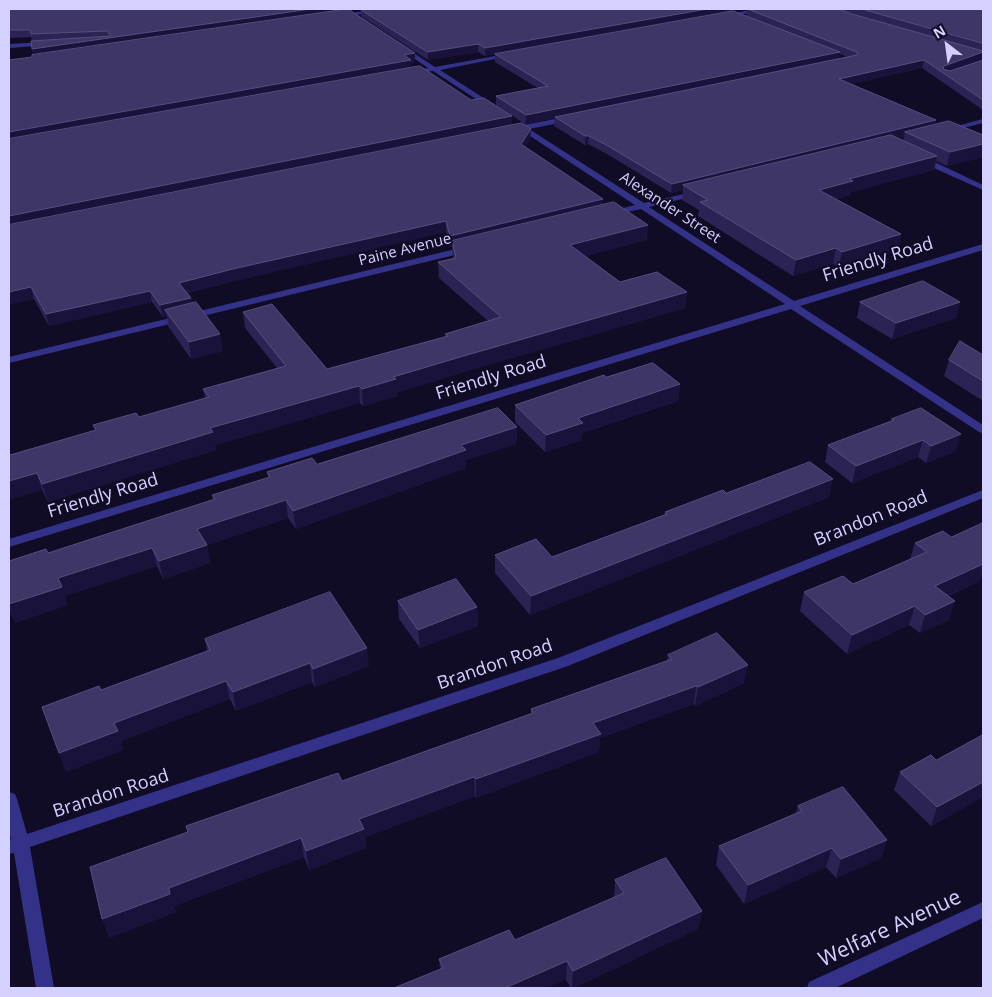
<!DOCTYPE html>
<style>
body{margin:0}
#map{position:relative;width:992px;height:997px;overflow:hidden;background:#100c25;font-family:"Open Sans",sans-serif}
canvas{display:block}
.frame{position:absolute;inset:0;border:10px solid #d4d0ff;pointer-events:none}
.north{position:absolute;left:922px;top:20px;width:50px;height:50px;-webkit-text-stroke:4px #100c25;paint-order:stroke;rotate:330deg;font-size:14px;font-weight:700;line-height:20px;text-align:center;color:#d4d0ff}
.north::after{content:'';display:block;margin:auto;width:18px;height:22px;background:#d4d0ff;clip-path:polygon(50% 0,100% 100%,50% 72%,0 100%)}
</style>
<div id="map">
<canvas width="992" height="997"></canvas>
<div class="frame"></div>
<div class="north">N</div>
</div>
<script>
const ctx = document.querySelector('canvas').getContext('2d');
ctx.lineJoin = 'round';
function fillPath(path, color) { ctx.fillStyle = color; ctx.fill(path, 'evenodd'); }
function strokePath(path, color, width, dash) { ctx.strokeStyle = color; ctx.lineWidth = width; ctx.lineCap = dash ? 'butt' : 'round'; ctx.setLineDash(dash || []); ctx.stroke(path); }
function write(font, color, halo, rows, align = 'center') {
  ctx.font = font + ' "Open Sans",sans-serif'; ctx.lineWidth = 4; ctx.setLineDash([]); ctx.textBaseline = 'middle'; ctx.strokeStyle = halo; ctx.fillStyle = color; for (const [text, x, y, turn = 0] of rows) {
    ctx.save(); ctx.translate(x, y); ctx.rotate((+turn || 0) * Math.PI / 180); ctx.textAlign = isNaN(turn) ? turn : align; if (halo) ctx.strokeText(text, 0, 0); ctx.fillText(text, 0, 0); ctx.restore();
  }
}
fillPath(new Path2D(`
 M376,9H390L337,18L334,16Z
 M756,9H768L723,18L720,16Z
 M47,42L49,45L9,48V44Z
 M399,46H403L435,67L512,53L515,55L440,70L496,106L497,108L493,110L433,71L409,74V72L428,68L399,48Z
 M571,116H574V120L529,129L644,203L702,190V194L649,207L794,301L983,244V250L800,306L983,425V433L979,432L791,309L9,547V539L785,304L641,209L608,216V212L635,205L521,130L512,132L508,130L520,124L524,125Z
 M983,119V123L946,132L942,130Z
 M918,157H924L983,185V190L918,161Z
 M468,246L473,249L471,251L9,363V357Z
 M983,490V498L568,666L30,847L54,988H36L14,853L9,854V840L11,839L9,829V792L15,794L17,799L27,834L558,658Z
 M983,902V918L835,988H807L809,982Z`), '#343288');
fillPath(new Path2D(`
 M9,9H340V11L415,53V62L411,63V67L471,100L512,116V125L531,129L530,139L525,147L603,204L647,240L585,256L620,282L687,292L685,308L467,371L396,393L397,396L363,406L360,403L215,445L216,450L48,502L42,490L10,455L95,430L93,425L139,417L205,398L203,389L277,368L245,328L243,312L327,369L445,337V334L488,321L439,278L438,262L453,258L452,246L450,247L446,232L234,281L187,293L191,298L192,303L223,351L191,359L168,326L167,316L163,317L152,302L49,326L34,299L9,304L32,57L33,55L32,49V41L31,37L9,38Z
 M346,9H747L649,26L779,29L746,16L747,9H983V110L922,68L851,84L936,120L935,124L983,135V157L947,166L936,161L934,170L851,192L850,195L836,199L901,234L898,249L839,267L833,264L793,276L698,216L699,210L682,200L683,190L671,193L607,154L588,144L585,145L554,126L555,118L525,124L496,105V96L538,88L495,62V54L485,56L478,52L428,60L361,16V9L351,10ZM843,11L929,36L852,14ZM839,53L840,54L848,57L838,59ZM982,59L983,60L962,67ZM904,136L903,141L897,138Z
 M860,302H960L956,318L892,339L857,318Z
 M983,355V401L944,376L949,360Z
 M606,377L680,384L678,401L582,433V440L545,452L515,422V405Z
 M892,419L956,451L926,463L918,457L852,483L825,462L828,445L891,421Z
 M517,427L516,444L466,460V468L296,529L288,518L207,545L210,563L163,579L157,566L65,596L67,605L15,623L9,607V561L48,553L213,500L212,495L268,478L267,472L317,464Z
 M726,493L829,497L530,615L495,573V555L552,557L664,515L665,512Z
 M915,543L981,576L979,581L948,596L949,620L920,633L909,625L847,654L800,611L804,592L853,584L910,559Z
 M398,601L477,607L478,626L420,648L399,619Z
 M205,639L369,666L315,687L312,682L236,711L230,699L121,741L123,750L66,772L42,707L101,690L207,651Z
 M668,655L744,683L695,706L694,704L600,738L599,752L476,798L475,796L365,837L366,848L309,870L304,857L174,906L176,912L109,938L342,781L531,714V709L667,661Z
 M983,735V797L931,826L894,790L900,772L936,760Z
 M798,806L887,840L881,858L836,878L826,867L744,904L716,865L719,846L796,813Z
 M615,880L702,911L698,929L574,988H571L566,980L440,969L439,959L515,940L614,898Z`), '#2c2355');
fillPath(new Path2D(`
 M311,9H340V12L34,57L32,49Z
 M351,9H369L351,10Z
 M707,9H747L485,56V48Z
 M478,44V52L428,60V52Z
 M840,52L838,59L525,124L526,115Z
 M983,52L982,59L944,74L942,72L944,66Z
 M415,53V62L411,63V69L9,142V132Z
 M924,60L922,68L838,87L839,79Z
 M512,116V126L9,228V216Z
 M936,120L934,129L905,132L904,136L689,189L683,185V190L671,193L672,184Z
 M531,129L530,139L521,154V144Z
 M585,136H589L588,144L585,145Z
 M983,144V157L947,166L950,152Z
 M937,156L934,170L851,192L850,195L816,204L819,190L849,179Z
 M603,199L602,210L452,241V246L450,247V236Z
 M446,221V232L234,281L181,294L179,283L233,269Z
 M648,225L647,240L569,261L570,245Z
 M901,234L898,249L839,267L842,252Z
 M836,248L833,264L793,276L796,260Z
 M31,287L34,299L9,304V292Z
 M150,291L152,302L49,326L46,314Z
 M687,292L685,308L467,371L396,393L397,396L363,406L362,389L393,377L467,355Z
 M191,298L193,310H165L167,316L163,317L160,305Z
 M960,302L956,318L892,339L896,323Z
 M220,334L223,351L191,359L189,342Z
 M680,384L678,401L582,433V440L545,452L546,435L578,418Z
 M359,386L360,403L215,445L216,450L48,502L42,484L210,428Z
 M517,427L516,444L466,460V468L296,529L293,511L461,445Z
 M961,434L956,451L926,463L931,446Z
 M923,440L918,457L852,483L856,466Z
 M37,473L42,490L9,500V481Z
 M833,479L829,497L530,615L531,596Z
 M286,500L288,518L201,547L197,529Z
 M207,545L210,563L163,579L159,561Z
 M152,548L157,566L65,596L67,605L15,623L9,604L58,578Z
 M983,560V575L981,576L979,581L929,604L935,586Z
 M955,601L949,620L920,633L925,615Z
 M915,606L909,625L847,654L852,635Z
 M477,607L478,626L420,648L418,630Z
 M367,648L369,666L315,687L313,669Z
 M310,663L312,682L236,711L233,692Z
 M748,665L744,683L695,706L698,687Z
 M226,681L230,699L121,741L123,750L66,772L59,753L114,723Z
 M696,686L694,704L600,738L599,752L476,798V779L593,723Z
 M474,777L475,796L365,837L366,848L309,870L306,851L359,819Z
 M983,782V797L931,826L937,807Z
 M301,838L304,857L174,906L176,912L109,938L102,919L169,888Z
 M887,840L881,858L836,878L841,859Z
 M832,848L826,867L744,904L748,885Z
 M702,911L698,929L574,988H572L573,971Z
 M567,961L566,980L546,988H505Z`), '#19123a');
const building = new Path2D(`
 M9,9H311L32,49L31,41L111,36L107,31L31,34L30,30H9Z
 M348,9L415,53L404,55L411,60L9,132V60L32,57V55Z
 M360,9H707L485,48L478,44L428,52Z
 M748,9H838L852,14L983,51V52L944,66L943,69L950,71L983,60V100L924,60L839,79L936,120L672,184L608,146L589,136H585L555,117L857,55L858,53Z
 M862,9H983V43Z
 M733,11L840,52L526,115L496,96L548,86L495,54Z
 M420,66L471,100L484,98L512,116L9,216V139Z
 M949,121L983,135V144L950,152L905,132Z
 M522,123L531,129L521,144L603,199L450,236L446,221L233,269L179,283L191,298L160,305L150,291L46,314L31,287L9,292V225Z
 M891,135L937,156L849,179L853,181L819,190L901,234L842,252L836,248L796,260L700,202L708,200L683,185Z
 M614,202L648,225L570,245L620,282L657,272L687,292L467,355L393,377L396,379L362,389L359,386L210,428L213,432L42,484L37,473L9,481V453L10,455L96,430L93,425L136,413L139,417L209,397L203,389L286,366L243,312L272,304L327,369L448,336L445,334L501,317L438,262L456,258L452,241Z
 M923,281L960,302L896,323L860,302Z
 M196,302L220,334L189,342L165,310Z
 M960,341L983,355V381L949,360Z
 M653,363L680,384L578,418L583,423L546,435L515,405L604,375L606,377Z
 M498,408L517,427L461,445L466,450L293,511L286,500L197,529L207,545L159,561L152,548L58,578L62,587L9,604V561L46,549L48,553L215,499L212,495L270,477L267,472L312,458L317,464Z
 M921,408L961,434L931,446L923,440L856,466L828,445L894,420L892,419Z
 M810,462L833,479L531,596L495,555L536,539L552,557L667,514L665,512L723,490L726,493Z
 M983,523V560H982L983,562V564L935,586L955,601L925,615L915,606L852,635L804,592L843,576L853,584L927,552L915,543L943,531L951,537Z
 M456,579L477,607L418,630L398,601Z
 M330,592L367,648L313,669L310,663L233,692L226,681L114,723L118,731L59,753L42,707L99,686L101,690L210,650L205,639Z
 M717,633L748,665L698,687L696,686L593,723L601,734L476,779L474,777L359,819L364,829L306,851L301,838L169,888L170,894L102,919L90,867L188,832L186,826L338,773L342,781L533,713L531,709L672,659L668,655Z
 M983,735V782L937,807L900,772L931,755L936,760Z
 M843,787L887,840L841,859L832,848L748,885L719,846L802,811L798,806Z
 M666,858L702,911L573,971L567,961L505,988H394L443,968L439,959L509,930L515,940L624,893L615,880Z`);
fillPath(building, '#3e3667');
strokePath(building, '#554e7f', 1);
write('15px', '#d4d0ff', '#100c25', [
 ["Alexander Street",670,208,33],
 ["Paine Avenue",405,250,-14]
]);
write('18px', '#d4d0ff', '#100c25', [
 ["Friendly Road",878,260,-17],
 ["Friendly Road",491,378,-17],
 ["Friendly Road",103,496,-17],
 ["Brandon Road",871,519,-22],
 ["Brandon Road",495,665,-19],
 ["Brandon Road",111,794,-18]
]);
write('21px', '#d4d0ff', '#100c25', [
 ["Welfare Avenue",890,929,-25]
]);
</script>
